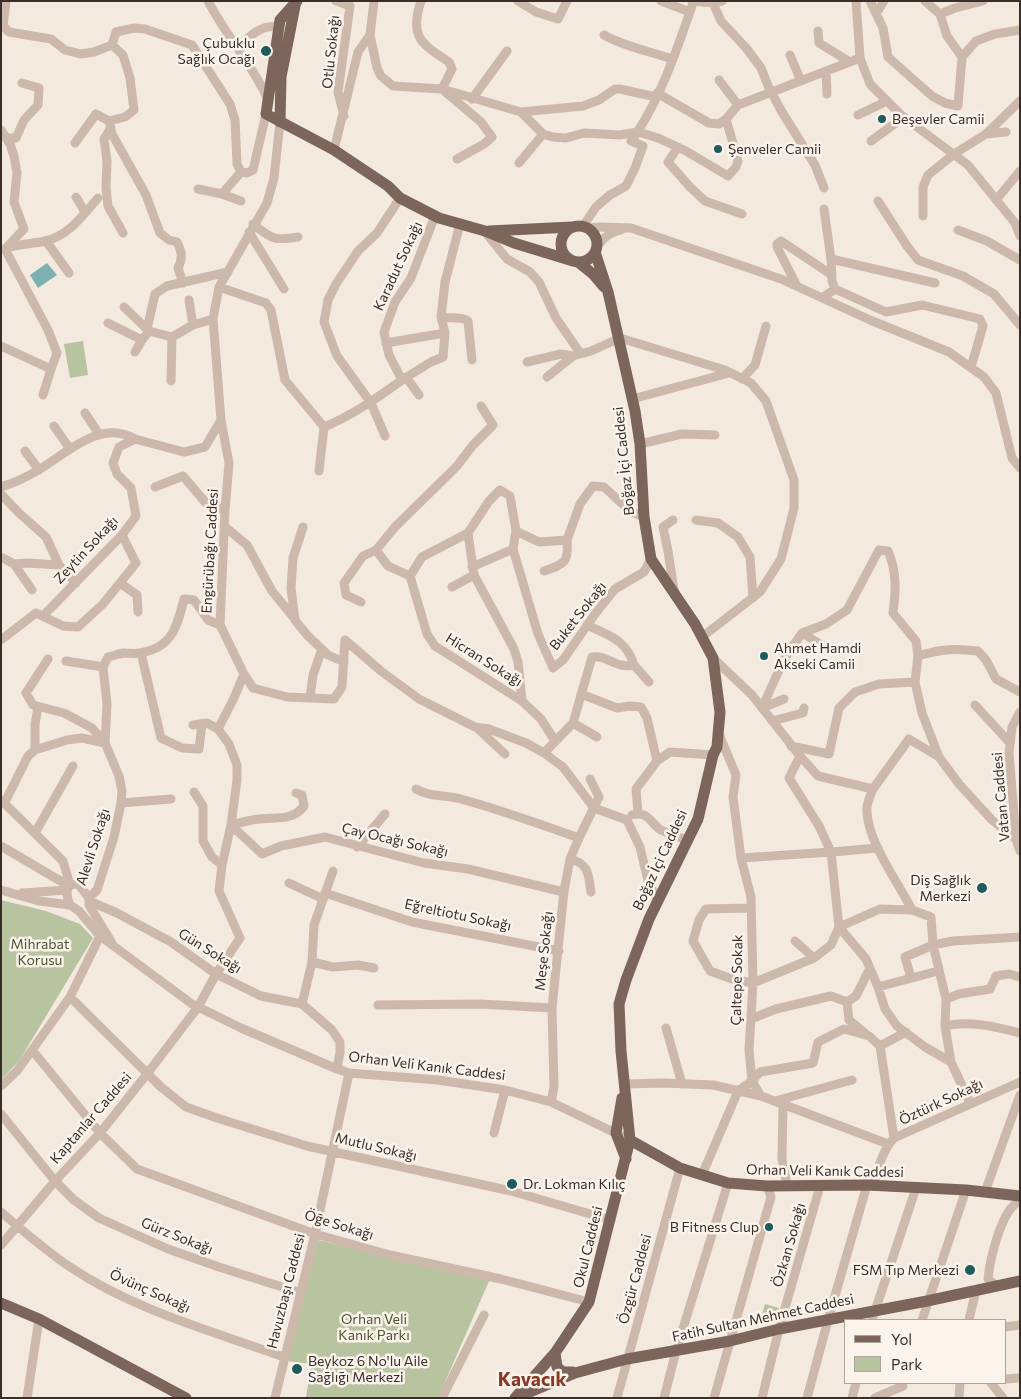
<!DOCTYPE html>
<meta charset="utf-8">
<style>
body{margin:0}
#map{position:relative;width:1021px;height:1399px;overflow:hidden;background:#f3e9df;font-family:Commissioner,sans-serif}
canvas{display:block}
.frame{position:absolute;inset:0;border:2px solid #3a2e2a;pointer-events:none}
.legend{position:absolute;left:844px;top:1319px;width:162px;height:65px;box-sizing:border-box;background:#fbf3ec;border:1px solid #aea49e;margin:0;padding:6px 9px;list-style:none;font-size:15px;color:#3a2e2a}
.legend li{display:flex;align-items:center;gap:10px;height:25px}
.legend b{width:25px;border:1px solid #aea49e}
</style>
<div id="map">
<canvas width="1021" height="1399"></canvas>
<div class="frame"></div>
<ul class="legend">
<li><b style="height:6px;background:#7c655b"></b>Yol</li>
<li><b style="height:14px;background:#b8c39f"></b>Park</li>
</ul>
</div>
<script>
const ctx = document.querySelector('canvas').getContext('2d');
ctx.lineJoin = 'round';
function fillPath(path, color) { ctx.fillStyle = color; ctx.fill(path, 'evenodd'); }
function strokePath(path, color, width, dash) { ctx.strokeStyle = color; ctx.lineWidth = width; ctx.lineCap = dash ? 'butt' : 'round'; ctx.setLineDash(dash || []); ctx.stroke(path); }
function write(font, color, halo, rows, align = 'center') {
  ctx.font = font + ' Commissioner,sans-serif'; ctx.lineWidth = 5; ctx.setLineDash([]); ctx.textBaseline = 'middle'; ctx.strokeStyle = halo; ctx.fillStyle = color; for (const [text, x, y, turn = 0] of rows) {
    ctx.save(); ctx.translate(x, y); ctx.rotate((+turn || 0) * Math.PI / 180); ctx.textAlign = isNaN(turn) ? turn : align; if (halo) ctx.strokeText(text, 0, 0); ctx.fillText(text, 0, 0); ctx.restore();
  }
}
fillPath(new Path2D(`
 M83,341L88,375L70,378L64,344Z
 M1,900L46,911L80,924L93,938L19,1061L1,1080Z
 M318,1240L489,1281L438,1398H306L311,1364L287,1361Z
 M765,1304L779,1308L776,1319L760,1322Z`), '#b8c39f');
fillPath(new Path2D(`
 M47,263L57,275L38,288L30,275Z`), '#7db1b1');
strokePath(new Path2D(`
 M6,1L3,26L9,32L51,39L65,50L81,54L94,52L112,45
 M208,1C226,36 253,65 268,100
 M336,1L350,6L338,92L344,116
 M374,1L370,35L377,68L381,76L393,86L442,89L521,112L543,134L553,137L566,138L584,133L620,135L638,132L658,138L686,151L728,176L736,167L738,161L726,119
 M421,1C409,36 421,44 449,62L452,69L442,89L481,122L492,137L484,144L457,159
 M518,1L536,12L558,19L567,1
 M661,1L690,12
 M692,1L713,3L722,1
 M856,1L860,58L870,84L901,115L968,165L1015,223L1020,236
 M870,1L883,28L888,57L932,96L945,103L958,106L962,57L947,36L940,14L925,1
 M713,3L721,21L747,49L761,68L769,88L782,112L815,165L824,188
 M876,14L884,1
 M940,14L955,8L983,1
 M818,31L819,43L850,62
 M604,35C625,47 649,51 672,59
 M112,45L116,32L134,28L145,29L192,45L230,104L235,120L237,164L241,172L247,173L253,170L266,114
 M112,45L123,55L130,78L134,110L125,117L109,121L112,134L146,195L160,233L169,240L177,242C182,252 183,258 178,268L183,283
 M238,49C248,36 261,24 279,27
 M790,55L801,81
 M962,57L976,41L995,34L1020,30
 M826,71L827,94
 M719,80L738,105
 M657,93L709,123L719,124L726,119L738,105L860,58
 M472,99L507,51
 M521,112L583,106L599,100L615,89H620L656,97
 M858,115L887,101
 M280,122L274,178L267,203L219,287L213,319L221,420L229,463L225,510L220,625L244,674L253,688L287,697L334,699L342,687L345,640L381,671L419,699L475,727L489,729L526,743L544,753L563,767L594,808L627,820L640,847L648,881L658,901
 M111,128L104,139L107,161L106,188L108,206L123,233
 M1,130L10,144L14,156L17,173L14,202L24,229L5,249L48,330L57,353L51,369
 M986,134L1006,132
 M6,138H16L24,120L38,105L39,88L22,83
 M871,141L904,117
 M75,143L96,114L109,121
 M678,147L668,162L690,187L705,201L742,214
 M334,150L358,52L370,35
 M519,163L543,134
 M198,189L222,194L241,201
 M222,194L241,172
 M76,197L85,212
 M996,200L1020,171
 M878,201L907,246L918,260L963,276L994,294L1020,325
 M435,216L411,278L395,302L384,332L389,355L402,380L431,362L443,357L445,333L441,317L445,282L460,224
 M923,216V187L928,175L954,154L986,134L1020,101
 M253,224C271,239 275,241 298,237
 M583,226L596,207L610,195L626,186L635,168L643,146L631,141C659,103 678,47 693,3
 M587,228L600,227L631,228L781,279L870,320L949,352L984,377L996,393L1012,458L1020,468
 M958,230L987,241L1020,260
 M249,232L284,289
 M485,232L507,259L530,272L539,282L556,318L580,353
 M46,241L69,273
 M597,247C604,237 609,233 621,230
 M6,248C19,244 32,244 45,241C69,236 83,215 98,198
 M831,259L935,283
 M797,286L777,247V244L781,241L832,275
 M219,287L266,303L271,310L285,380L324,427C353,415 377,398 402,380
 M835,289L886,312L922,305L980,319L983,326L971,367
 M822,298L835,289L832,281L831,259L824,209
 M189,300L193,325
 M124,307L149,331
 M441,317C449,319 461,316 468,321L472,360
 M108,323L142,340
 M147,329L155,294L167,286L228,272
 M386,343L445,333
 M1,346L51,369L43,395
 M135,352L142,340L149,331L172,337
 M527,362L561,354L573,356
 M406,377L419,395
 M547,377L573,356L591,351L620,338L725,370L751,383L766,401L794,480V508L781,559L760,592L702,637
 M742,379L755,365L766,326
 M171,381L172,337L193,325L213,319
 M632,399L729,373
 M85,413L99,434
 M54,426L70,449
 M385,436L371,403L337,356L324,322L328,300L336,284L358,251L377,233L400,198
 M640,444L682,434L715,435
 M25,451L39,470
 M319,471L324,427
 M1,487C14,483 29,476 40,469C68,452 101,419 135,439
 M155,487L183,476L206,503L225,510
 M1,494L19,513L46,537L59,565
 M673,520L663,527L668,551L674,590
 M696,520L718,523L738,537L750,557L753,598
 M224,526L247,545L272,591L294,618
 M303,527L293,558L291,588L295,620L307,635L328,655L344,662
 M516,531L539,542L567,540L580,504L593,486L604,487L630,511L644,517
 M468,533L422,557L410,576L427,634L435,646L522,701L541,719L555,741
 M1,557L14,564L27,563L59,565L76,583
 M14,564L32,590
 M472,567L513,549
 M544,571C565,564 569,562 567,540
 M410,576L388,566L376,550L395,527L457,466L473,445L493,425L481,406
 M120,583L137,595L138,612
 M452,587L474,575
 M361,602L346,595L344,583L363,556L376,550
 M43,616L122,535L136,516L131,488L117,474L113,463L119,447L135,439L184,452L205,447L221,420
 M802,633L825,647
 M1,640L36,613L63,626L78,627L103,604L136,563L122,535
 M141,653L161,738L182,748L199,749L202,724
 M713,658L752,695L800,756L818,776L873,789L909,739L939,757L959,784L992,820L1016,839
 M66,661L103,667
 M634,665L649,682
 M915,682L922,713L939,757
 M581,694L617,708L630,706L641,707L647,718L657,761
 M310,698L313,675L322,649
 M522,701L518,662L514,649L474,575L468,533L489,501L500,490L510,496L516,531L513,549L538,634L553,668L563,660L595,614L615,589L644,572L651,559
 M975,705L1010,743
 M762,708L784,659L802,633L826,624L847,610L879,550L888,551C897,572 896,591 893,613L916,641L918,656
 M762,708L784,699
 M1020,712L1012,727L1009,753L1016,839L1020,851
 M772,721L803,713L804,708
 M573,723L597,737
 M193,725L207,723L218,729
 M476,727L505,754
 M718,732L736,775L733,797L741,858L751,897L753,983L749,1050L752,1081L761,1096L888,1144
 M791,746L829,754L839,708L855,692L879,684L915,682L918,656C942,649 954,648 978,651L986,660L996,679L1020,692
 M35,750V724L38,707
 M544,753L573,723L592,657C609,655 615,669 634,665C626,639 609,636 587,625
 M800,756L789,778L819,826L831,852L839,927L866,959L878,987L885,1009L897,1026L925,1047L951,1062
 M416,789C432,798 444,794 461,799C501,810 540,824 579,838
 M873,789C870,796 866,804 867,812C868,842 898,882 912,910L931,917L933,945L946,999L945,1026L951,1062L970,1103
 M194,792L203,806V841L212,857L222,865
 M1,800L63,861L70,885
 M121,803L171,799
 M4,804L28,756L35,750L67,740L82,738L105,743L92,728L64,713L33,705L26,693L48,659
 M638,813L636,789L657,761L670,752L713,755
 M632,815C648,810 650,823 661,830C669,834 679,837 687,840
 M231,825L262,854L281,846L325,837L424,863L468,869L564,892
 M231,825C240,823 249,820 259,819C276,817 293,821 304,806L302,795L296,793
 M35,833L73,766
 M1,846L69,886
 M357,847L385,814
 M741,858L831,852L878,848
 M570,859C590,864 588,875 591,892
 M289,883L323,899
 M1,890L39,901L70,905L79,911L100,936L192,1004L241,1028L337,1069L349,1073L438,1080L505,1090L551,1102L630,1140
 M22,893L67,890
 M325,893L412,922L559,951
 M89,898L97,890L114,837L121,803L122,791L119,776L105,743L107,704L103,667L108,657C113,656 118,654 123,653C129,653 134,654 140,653C172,648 177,627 184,599L194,600L208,620L220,625
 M89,901L117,913L171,942L216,974L261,996L302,1004L332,1030L340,1042V1052L337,1069
 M70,905C66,896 64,881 79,885L89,898V905L112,943
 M751,908L706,909L699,920L693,941L710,971L732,979L753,983L814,958L831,945L839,927L880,909L912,910
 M795,941L814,958
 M312,962L333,967L358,965L374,968
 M911,978L905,957L933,945L953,941L1020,937
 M878,987L938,971
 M70,997L161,1087L186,1107L220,1119L307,1146L511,1191L611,1220
 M946,999L959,994L990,989L996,976L1009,974L1020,977
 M847,1002L849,1020L866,1034
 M302,1004L312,962L314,925L333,871
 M378,1005L480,1004L552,1008
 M751,1019L776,1009L831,996L847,1002L856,996L870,968
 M945,1026C969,1020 996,1027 1020,1033
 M666,1028L682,1084
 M880,1046L906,1032
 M32,1050L100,1133L137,1169L315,1234L390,1255L501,1279L589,1302
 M625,1084L664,1083L713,1085L761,1096
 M1,1086L17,1071L70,997L100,936
 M775,1101L852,1080
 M551,1102L554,1087L552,1008L564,891L570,859L579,838L599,797L590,779
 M783,1104L782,1159L787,1185
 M1,1114L55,1181L74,1200L99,1218L168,1249L219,1267L301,1293
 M494,1133L505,1090
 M702,1175L738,1091L752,1081L760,1072L813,1063L818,1042L844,1029L869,1036L880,1046L894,1138
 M873,1186C878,1169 882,1151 894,1138L1020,1082
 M985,1192L1020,1095
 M1,1212C23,1231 46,1251 70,1267C134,1310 212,1331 284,1357
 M1,1245L55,1181L100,1133L147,1074L198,1007L216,974L240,938L219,891L222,865L231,825L237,780V765L229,744L218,729L234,698L244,674
 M997,1286L988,1279C990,1260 1001,1209 1020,1201
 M872,1320L916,1188
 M922,1320L966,1190
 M969,1320L976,1290
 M1005,1327L1020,1325
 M1005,1379L1020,1378
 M991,1383L1003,1398
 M27,1398L39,1319
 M275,1398L315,1234L349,1073
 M442,1398L484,1315
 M617,1398L680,1168
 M664,1398L676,1351L728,1183
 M714,1398L771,1197L767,1186
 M762,1398L779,1329L820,1186
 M807,1398L828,1320L867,1185
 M852,1398L856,1383
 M875,1398L903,1386
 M959,1398L960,1383`), '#ccb9ab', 9);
strokePath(new Path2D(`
 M297,1L280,20L266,114L334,150L388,186L400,198L439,218L485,231L514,243L573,261
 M280,122L281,77L295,6
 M561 244a18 18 0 1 1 36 0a18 18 0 1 1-36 0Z
 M489,231L572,227
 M578,262L593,274L604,287
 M622,1098L616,1133L626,1159
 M630,1140L680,1168L728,1183L767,1186L867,1185L966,1190L1020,1196
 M1,1303L39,1319L186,1398
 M555,1353L557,1367L563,1372H573
 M518,1397L575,1373L627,1359L730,1341L779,1329L927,1301L1020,1281
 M515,1398L555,1353L589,1302L630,1140L621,1051L619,1004L626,980L649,919L698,819L713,755L717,747L720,712L713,658L695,624L651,559L644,517L640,444L635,411L608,292L595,252`), '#7c655b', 11);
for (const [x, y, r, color] of [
 [266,51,6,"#1e5b5c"],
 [882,119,5,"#1e5b5c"],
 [718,149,5,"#1e5b5c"],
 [764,656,5,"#1e5b5c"],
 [982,888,6,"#1e5b5c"],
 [512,1184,6,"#1e5b5c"],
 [769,1227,5,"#1e5b5c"],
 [970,1270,6,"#1e5b5c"],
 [297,1369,6,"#1e5b5c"]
]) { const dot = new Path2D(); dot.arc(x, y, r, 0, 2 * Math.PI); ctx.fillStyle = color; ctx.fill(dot); strokePath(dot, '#fbf3ec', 2); }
write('14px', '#3a2e2a', '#fbf3ec', [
 ["Çubuklu",255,43,"right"],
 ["Sağlık Ocağı",255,59,"right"],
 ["Beşevler Camii",892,119],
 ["Şenveler Camii",728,149],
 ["Ahmet Hamdi",774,648],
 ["Akseki Camii",774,664],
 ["Diş Sağlık",971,880,"right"],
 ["Merkezi",971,896,"right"],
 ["Dr. Lokman Kılıç",523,1184],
 ["B Fitness Clup",759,1227,"right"],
 ["FSM Tıp Merkezi",959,1270,"right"],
 ["Beykoz 6 No'lu Aile",308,1361],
 ["Saḡlıḡı Merkezi",308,1377]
], 'left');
write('14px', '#3a2e2a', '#fbf3ec', [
 ["Otlu Sokağı",331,52,-84],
 ["Karadut Sokağı",398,266,-65],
 ["Boğaz İçi Caddesi",624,461,-96],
 ["Zeytin Sokağı",86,550,-47],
 ["Engürübağı Caddesi",210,551,-87],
 ["Buket Sokağı",578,616,-52],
 ["Hicran Sokağı",484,660,32],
 ["Vatan Caddesi",1001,797,-95],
 ["Çay Ocağı Sokağı",395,840,13],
 ["Alevli Sokağı",93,847,-72],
 ["Boğaz İçi Caddesi",660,860,-65],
 ["Eğreltiotu Sokağı",458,915,12],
 ["Gün Sokağı",210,951,32],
 ["Meşe Sokağı",544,951,-84],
 ["Çaltepe Sokak",737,980,-89],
 ["Orhan Veli Kanık Caddesi",427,1066,7],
 ["Öztürk Sokağı",941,1102,-25],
 ["Kaptanlar Caddesi",91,1118,-49],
 ["Mutlu Sokağı",376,1147,13],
 ["Orhan Veli Kanık Caddesi",825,1171,1],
 ["Öḡe Sokağı",339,1225,17],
 ["Gürz Sokağı",177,1236,22],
 ["Özkan Sokağı",789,1245,-74],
 ["Okul Caddesi",588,1247,-76],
 ["Özgür Caddesi",635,1279,-75],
 ["Övünç Sokağı",150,1291,24],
 ["Havuzbaşı Caddesi",286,1291,-76],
 ["Fatih Sultan Mehmet Caddesi",763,1318,-12]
]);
write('14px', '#4a592d', '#fbf3ec', [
 ["Mihrabat",40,944],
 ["Korusu",40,960],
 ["Orhan Veli",374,1319],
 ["Kanık Parkı",374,1335]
]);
write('bold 19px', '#8a3621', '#fbf3ec', [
 ["Kavacık",532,1380]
]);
</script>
